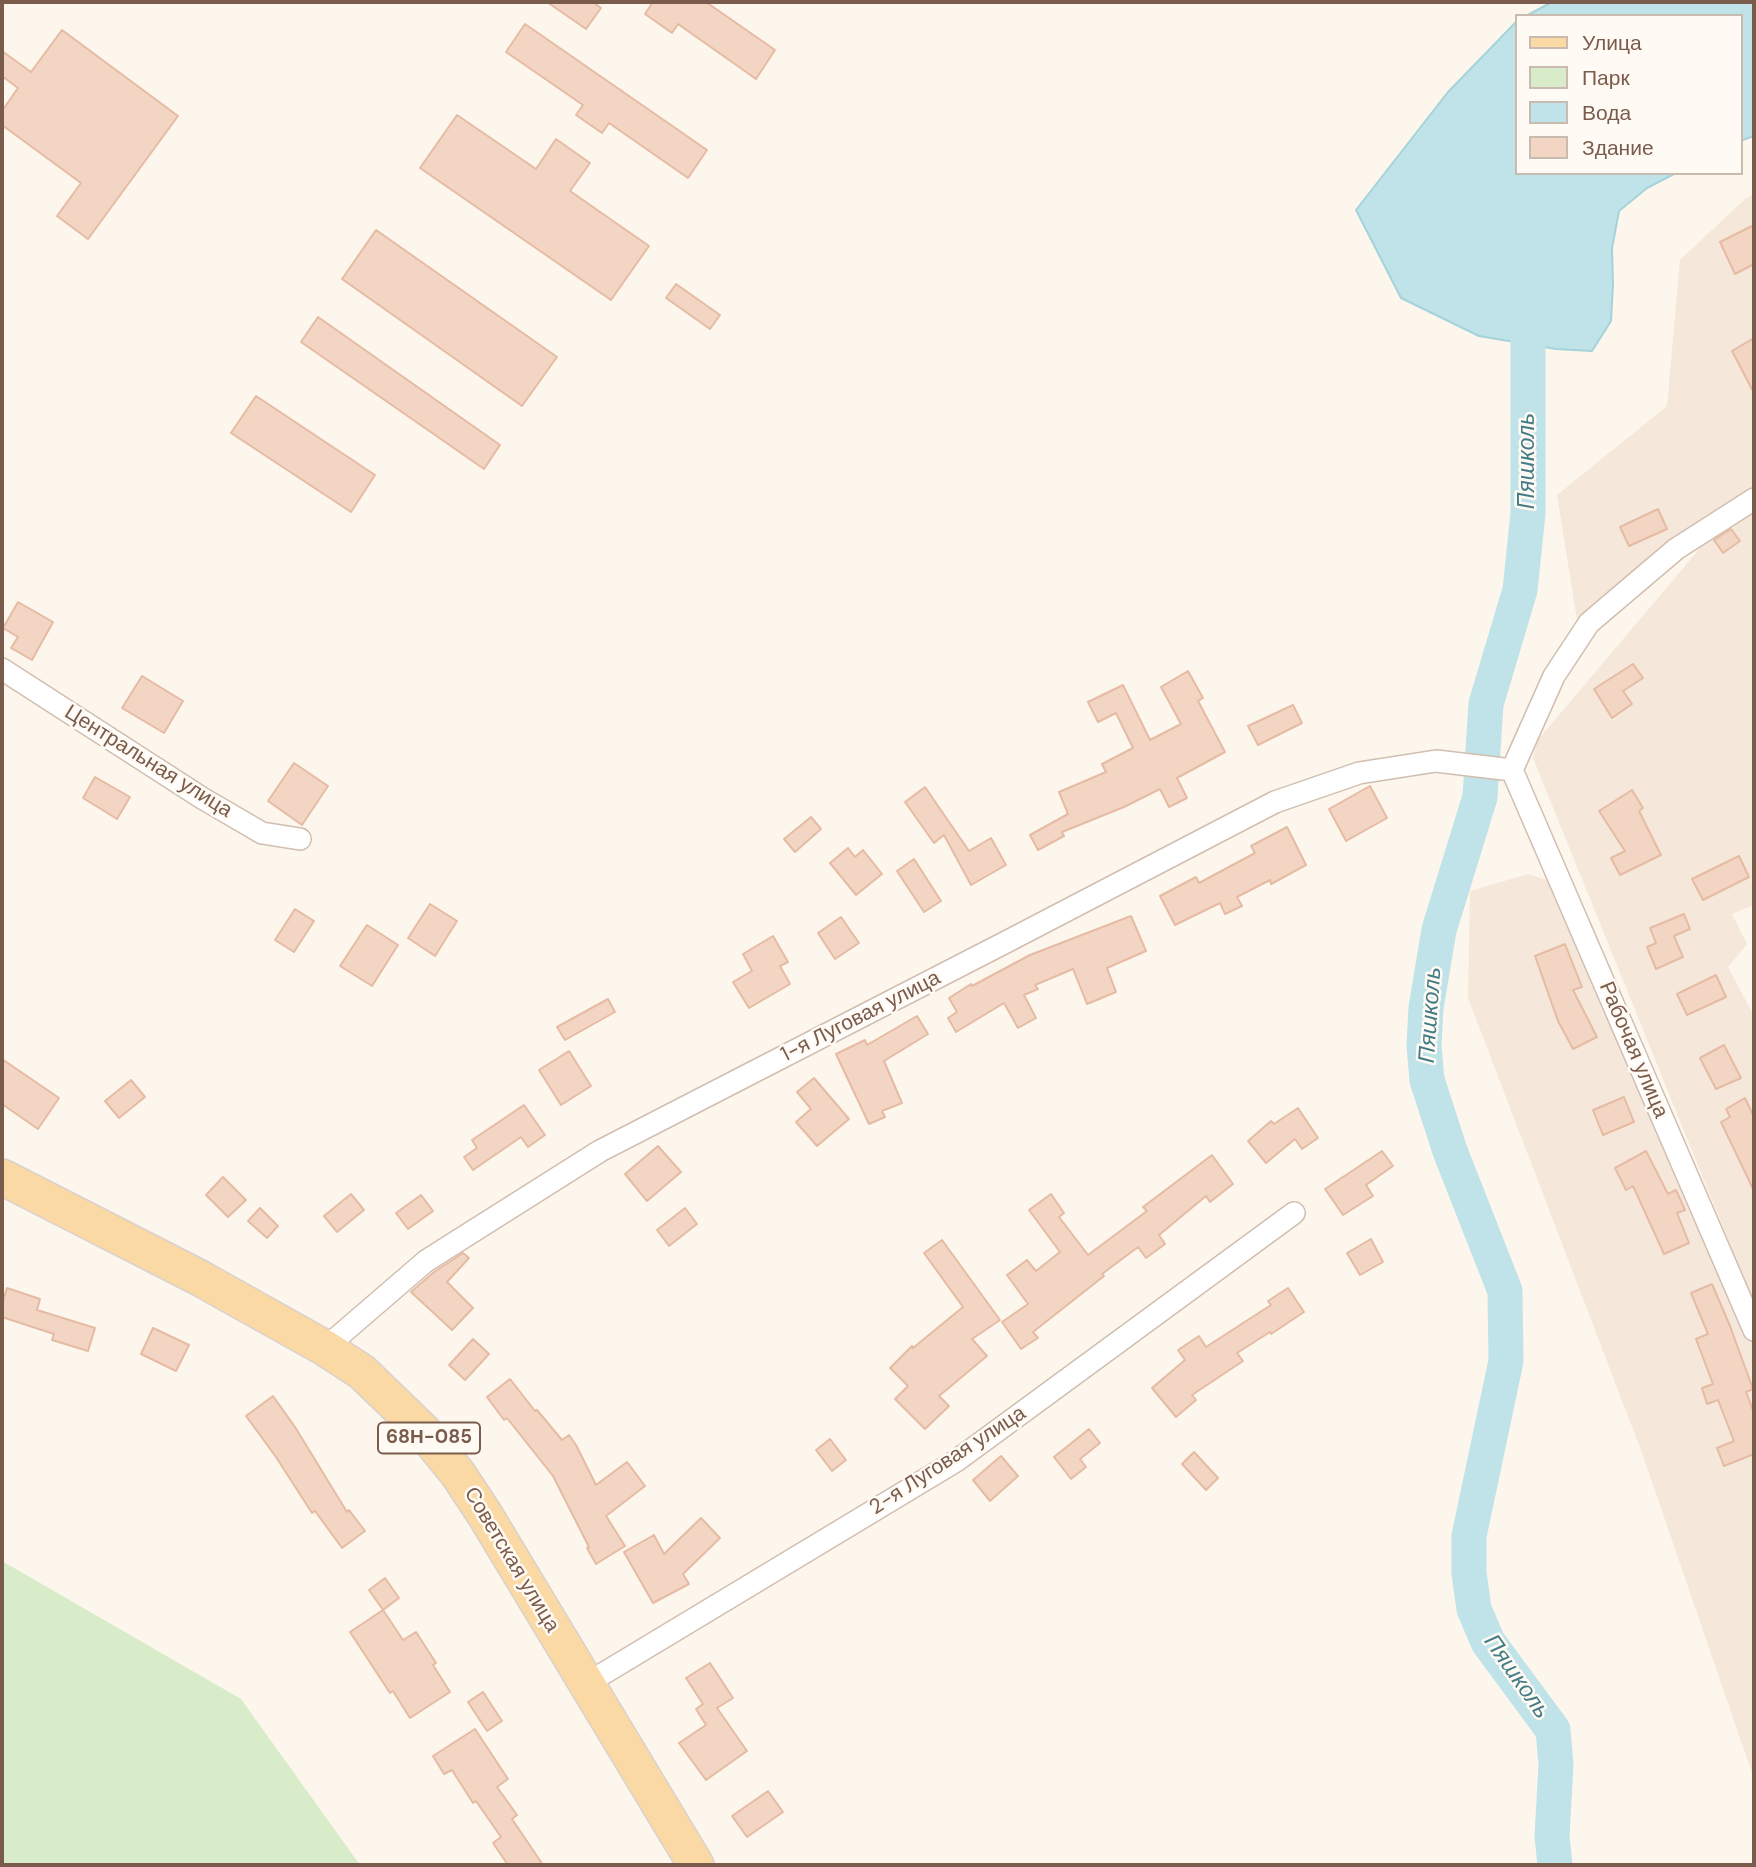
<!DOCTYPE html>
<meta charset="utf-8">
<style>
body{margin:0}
#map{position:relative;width:1756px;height:1867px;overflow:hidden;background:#fdf6ec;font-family:"DM Sans",sans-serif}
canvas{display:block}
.frame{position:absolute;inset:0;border:4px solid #7a5c4d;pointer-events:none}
.legend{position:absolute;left:1515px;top:14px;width:228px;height:161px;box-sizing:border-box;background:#fffaf3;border:2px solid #cabbb1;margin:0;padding:9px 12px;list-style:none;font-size:21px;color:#7a5c4d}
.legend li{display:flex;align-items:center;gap:14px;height:35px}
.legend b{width:35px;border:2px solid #cabbb1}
</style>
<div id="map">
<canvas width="1756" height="1867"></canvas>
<div class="frame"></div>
<ul class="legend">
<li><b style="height:9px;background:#fbd9a5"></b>Улица</li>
<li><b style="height:19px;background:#d8ecc9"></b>Парк</li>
<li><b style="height:19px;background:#bfe3e8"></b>Вода</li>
<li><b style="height:19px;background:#f3d5c3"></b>Здание</li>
</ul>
</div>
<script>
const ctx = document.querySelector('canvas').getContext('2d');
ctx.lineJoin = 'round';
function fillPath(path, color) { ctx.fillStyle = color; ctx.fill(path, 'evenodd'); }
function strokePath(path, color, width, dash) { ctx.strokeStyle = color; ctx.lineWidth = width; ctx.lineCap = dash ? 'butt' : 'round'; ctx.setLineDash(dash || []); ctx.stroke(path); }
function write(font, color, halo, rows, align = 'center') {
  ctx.font = font + ' "DM Sans",sans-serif'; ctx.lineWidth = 5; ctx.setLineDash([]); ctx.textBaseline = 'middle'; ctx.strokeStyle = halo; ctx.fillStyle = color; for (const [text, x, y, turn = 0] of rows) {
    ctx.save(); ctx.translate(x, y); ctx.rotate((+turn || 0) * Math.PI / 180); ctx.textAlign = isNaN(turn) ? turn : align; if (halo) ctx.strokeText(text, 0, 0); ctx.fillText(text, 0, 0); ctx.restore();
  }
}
fillPath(new Path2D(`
 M1754,194V495L1694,527L1577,620L1557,495L1667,406L1680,260L1745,199Z
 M1754,509V905L1732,914L1747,944L1728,967L1754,1016V1304L1533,758L1537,741L1717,528Z
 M1528,874L1550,881L1754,1328V1779L1642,1453L1468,998L1470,891Z`), '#f5e8da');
fillPath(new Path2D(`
 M2,1561L241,1699L360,1865H2Z`), '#d8ecc9');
const water = new Path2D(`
 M1552,2H1754V136L1740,141V16H1526Z
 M1516,22V173H1676L1647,188L1619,211L1612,248L1613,284L1611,321L1592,351L1556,349L1479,336L1401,298L1356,210L1448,92Z`);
fillPath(water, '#bfe3e8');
strokePath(water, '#a5d3da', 2);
strokePath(new Path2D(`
 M1528,296V513L1520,590L1486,704L1480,797L1439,930L1426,1008L1424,1045L1427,1080L1450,1151L1505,1291L1506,1361L1469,1536V1573L1474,1609L1488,1642L1553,1730L1556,1765L1552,1836L1555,1865`), '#bfe3e8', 35);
const building = new Path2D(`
 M547,2H593L601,8L586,29Z
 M653,2H706L775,50L756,79L678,24L672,33L645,14Z
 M525,24L707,150L688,178L609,123L602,133L576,115L583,105L506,52Z
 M62,30L178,116L88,239L57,216L81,183L2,125V111L18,88L2,76V51L31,72Z
 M457,115L536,169L556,139L590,163L570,191L649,246L611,300L420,168Z
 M1754,225V264L1735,274L1720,242Z
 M376,230L557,357L522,406L342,279Z
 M676,284L720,315L710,329L666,298Z
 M318,317L500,445L484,469L301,342Z
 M1754,338V393L1732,351Z
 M256,396L375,475L351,512L231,433Z
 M1658,509L1667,529L1629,546L1620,527Z
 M1731,529L1740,541L1723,553L1714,540Z
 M18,602L53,622L32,660L11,648L18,637L3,628Z
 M1633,664L1643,678L1623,691L1632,704L1612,718L1594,689Z
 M1188,671L1203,698L1198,701L1225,752L1177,778L1187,798L1169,807L1160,789L1124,807L1062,832L1064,836L1038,850L1030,835L1068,814L1059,792L1106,772L1102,764L1133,748L1116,713L1098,722L1088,702L1123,685L1150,740L1181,724L1161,687Z
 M142,676L183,701L164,733L122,708Z
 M1293,705L1302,723L1258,745L1248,726Z
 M294,763L328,786L302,825L268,801Z
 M95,777L130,797L117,819L83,798Z
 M1370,786L1387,818L1346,841L1329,809Z
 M925,787L969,851L991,838L1006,865L971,885L944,835L934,843L905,802Z
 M1632,790L1643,808L1639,811L1661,855L1620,875L1611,858L1625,851L1599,811Z
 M811,817L821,829L795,852L784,839Z
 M1287,827L1306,865L1271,884L1270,880L1237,897L1242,906L1225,914L1220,903L1175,925L1160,896L1196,877L1199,883L1255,853L1251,846Z
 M848,848L855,857L863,850L882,874L856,895L830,863Z
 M1739,856L1749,877L1703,900L1692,879Z
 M914,859L941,901L924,912L897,871Z
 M430,904L457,921L435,956L408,938Z
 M295,909L314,921L294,952L275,940Z
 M1684,914L1690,929L1674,936L1683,957L1656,969L1647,947L1656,943L1650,928Z
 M1131,916L1146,951L1107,968L1116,992L1087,1004L1073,969L1035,985L1038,989L1024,995L1036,1018L1018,1028L1004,1003L956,1032L948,1018L957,1012L949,998L971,984L972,986L1030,955Z
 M841,917L859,943L835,959L818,933Z
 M367,925L398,945L372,986L340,966Z
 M773,936L788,962L780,966L790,984L749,1008L733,982L752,971L743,954Z
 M1565,944L1582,987L1573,990L1597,1037L1573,1049L1558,1021L1535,956Z
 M1716,975L1726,997L1687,1015L1677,994Z
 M608,999L615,1012L565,1040L557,1027Z
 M917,1016L928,1034L884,1061L902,1103L882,1111L885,1117L869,1124L836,1054L865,1040L867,1045Z
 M1724,1045L1741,1078L1716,1089L1700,1058Z
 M569,1051L591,1086L561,1105L539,1070Z
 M2,1059L59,1098L38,1129L2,1104Z
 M814,1078L849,1119L817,1146L796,1122L811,1109L797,1092Z
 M131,1080L145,1097L119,1118L105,1101Z
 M1624,1097L1634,1122L1603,1135L1593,1110Z
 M1745,1098L1754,1117V1191L1721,1122L1730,1117L1726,1109Z
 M524,1105L545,1135L528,1147L521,1137L473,1170L464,1157L477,1148L472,1140Z
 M1298,1108L1318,1138L1302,1149L1295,1139L1266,1163L1248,1141L1271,1121L1274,1124Z
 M658,1146L681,1172L647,1201L625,1174Z
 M1382,1151L1393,1166L1366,1185L1373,1196L1343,1215L1325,1189Z
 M1646,1151L1668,1194L1676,1190L1685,1210L1677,1213L1689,1243L1664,1254L1633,1186L1626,1190L1615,1168Z
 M1212,1155L1233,1184L1210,1202L1206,1196L1159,1235L1165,1244L1146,1258L1138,1247L1102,1274L1104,1276L1033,1332L1038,1338L1021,1349L1002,1322L1028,1304L1007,1275L1027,1260L1036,1271L1060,1252L1029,1210L1051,1194L1064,1213L1059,1217L1088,1255L1147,1211L1143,1207Z
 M223,1177L246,1200L228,1217L206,1195Z
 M351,1194L364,1210L337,1232L324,1216Z
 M421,1195L433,1211L408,1229L396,1213Z
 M260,1208L278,1226L267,1238L248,1221Z
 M685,1208L697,1224L669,1246L657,1230Z
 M1371,1239L1383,1262L1360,1275L1347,1253Z
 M942,1240L1000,1320L972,1339L987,1356L939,1396L949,1406L925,1429L895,1399L908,1386L890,1368L912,1346L913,1348L963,1307L924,1253Z
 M463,1253L469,1258L447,1282L473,1308L452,1330L411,1292L434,1272Z
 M1712,1284L1730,1326L1753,1389L1746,1392L1754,1413V1454L1724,1466L1717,1448L1734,1441L1718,1400L1707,1404L1702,1388L1713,1384L1696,1339L1708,1334L1691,1293Z
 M7,1288L40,1299L37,1310L95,1328L88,1351L52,1340L54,1334L2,1317V1304Z
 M1288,1288L1304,1312L1271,1334L1270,1332L1237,1353L1243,1361L1192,1395L1196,1400L1176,1417L1152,1388L1185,1360L1178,1350L1199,1336L1206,1347L1271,1305L1268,1301Z
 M153,1328L189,1345L176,1371L141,1354Z
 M473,1339L489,1354L465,1380L449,1365Z
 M510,1379L535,1411L537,1410L562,1440L569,1435L576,1445L596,1485L627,1462L645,1486L606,1516L625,1546L596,1564L587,1548L589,1547L553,1476L507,1418L504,1420L487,1397Z
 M273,1396L295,1427L347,1512L349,1510L365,1531L342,1548L315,1511L312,1513L276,1457L246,1416Z
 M1089,1429L1100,1443L1080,1459L1086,1467L1071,1479L1054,1457Z
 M830,1439L846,1460L832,1471L816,1450Z
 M1194,1452L1218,1478L1206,1490L1182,1464Z
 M1001,1456L1018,1476L990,1501L973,1480Z
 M701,1518L720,1538L683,1574L689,1584L653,1603L624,1552L654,1535L664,1554Z
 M385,1578L399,1598L383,1610L369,1590Z
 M383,1610L403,1640L416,1632L436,1663L433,1665L450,1692L410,1718L393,1691L390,1693L350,1632Z
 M710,1663L733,1698L717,1708L747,1751L706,1780L679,1743L706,1725L696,1709L703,1704L686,1678Z
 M483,1692L502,1721L487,1731L468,1702Z
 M475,1729L508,1779L497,1787L517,1815L512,1819L543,1865H508L493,1843L501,1837L476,1801L473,1803L452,1770L444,1774L433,1756Z
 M768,1791L783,1812L747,1837L732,1816Z`);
fillPath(building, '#f3d5c3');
strokePath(building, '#e6bba3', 2);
const street = new Path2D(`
 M2,669L202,798L262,833L300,839
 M1512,770L1754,1330
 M1512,770L1554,676L1589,623L1676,549L1754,499
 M325,1348L426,1261L600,1151L1008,941L1275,802L1359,773L1436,761L1512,770
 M586,1684L956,1461L1294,1213`);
const primary = new Path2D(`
 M2,1177L198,1277L325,1348L362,1372L423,1431L458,1474L485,1515L696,1865`);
strokePath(street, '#d1beb0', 24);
strokePath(primary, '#dad1cd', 38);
strokePath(street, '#fff', 21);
strokePath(primary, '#fbd9a5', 35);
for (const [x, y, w] of [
 [429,1438,102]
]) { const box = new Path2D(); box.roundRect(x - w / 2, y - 15.5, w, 31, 5); ctx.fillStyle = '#fffaf3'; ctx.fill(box); strokePath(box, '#7a5c4d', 2); }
write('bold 19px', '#7a5c4d', null, [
 ["68Н-085",429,1438]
]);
write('21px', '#7a5c4d', '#fffaf3', [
 ["Центральная улица",148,762,32],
 ["1-я Луговая улица",861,1017,-27],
 ["Рабочая улица",1633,1050,67],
 ["2-я Луговая улица",948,1461,-33],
 ["Советская улица",511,1560,59]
]);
write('italic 23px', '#437c86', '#fffaf3', [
 ["Пяшколь",1528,461,-90],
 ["Пяшколь",1431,1015,-86],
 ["Пяшколь",1516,1677,55]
]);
</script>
